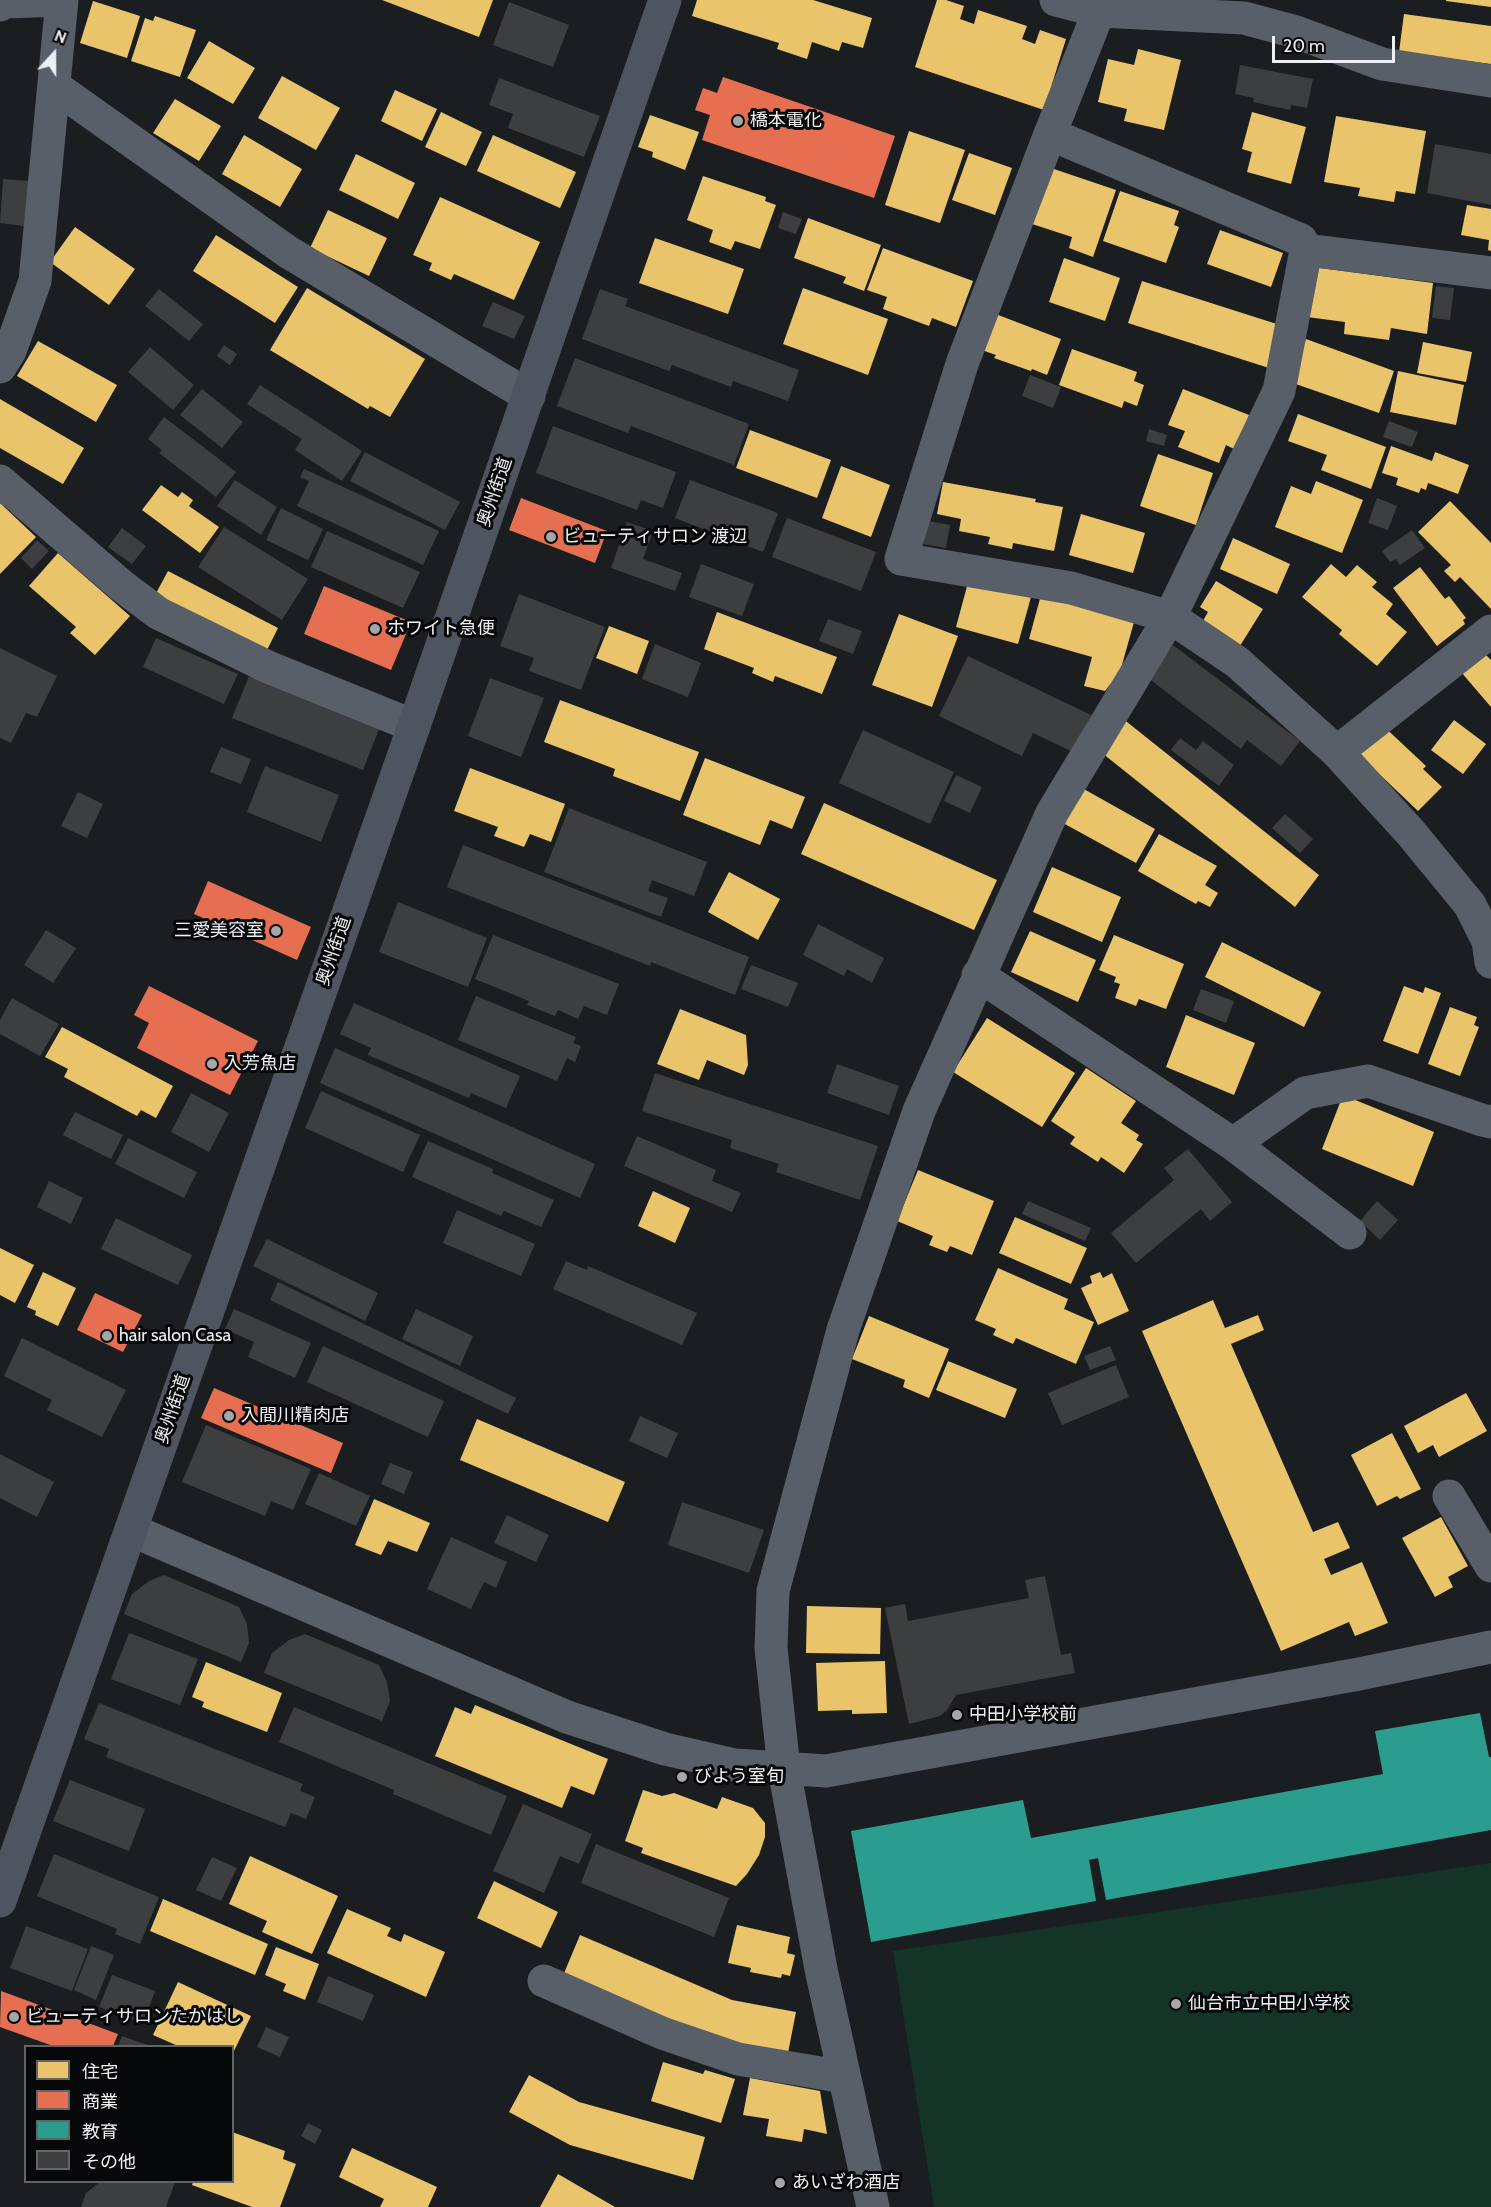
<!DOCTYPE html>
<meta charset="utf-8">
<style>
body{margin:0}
#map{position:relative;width:1491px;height:2207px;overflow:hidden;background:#1b1e20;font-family:Cabin,"Noto Sans JP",sans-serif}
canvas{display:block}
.legend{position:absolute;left:24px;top:2045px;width:210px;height:138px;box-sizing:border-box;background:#060809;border:2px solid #626566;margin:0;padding:8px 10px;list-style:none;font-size:18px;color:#edf0f2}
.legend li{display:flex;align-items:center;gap:12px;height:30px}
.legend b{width:30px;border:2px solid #626566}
.north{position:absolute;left:24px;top:24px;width:60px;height:60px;-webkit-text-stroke:4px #060809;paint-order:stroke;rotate:21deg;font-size:16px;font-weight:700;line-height:24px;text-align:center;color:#edf0f2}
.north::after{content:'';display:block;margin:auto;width:21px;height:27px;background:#edf0f2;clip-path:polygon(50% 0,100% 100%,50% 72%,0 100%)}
.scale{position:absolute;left:1272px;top:36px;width:123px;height:27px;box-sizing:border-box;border:3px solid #edf0f2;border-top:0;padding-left:8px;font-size:18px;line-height:21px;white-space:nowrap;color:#edf0f2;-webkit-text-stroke:4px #060809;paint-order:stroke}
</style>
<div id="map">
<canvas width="1491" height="2207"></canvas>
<ul class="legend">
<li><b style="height:16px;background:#e9c46a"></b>住宅</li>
<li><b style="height:16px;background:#e76f51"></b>商業</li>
<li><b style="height:16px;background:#2a9d8f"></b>教育</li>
<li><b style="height:16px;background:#3c3e3f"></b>その他</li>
</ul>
<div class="north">N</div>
<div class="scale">20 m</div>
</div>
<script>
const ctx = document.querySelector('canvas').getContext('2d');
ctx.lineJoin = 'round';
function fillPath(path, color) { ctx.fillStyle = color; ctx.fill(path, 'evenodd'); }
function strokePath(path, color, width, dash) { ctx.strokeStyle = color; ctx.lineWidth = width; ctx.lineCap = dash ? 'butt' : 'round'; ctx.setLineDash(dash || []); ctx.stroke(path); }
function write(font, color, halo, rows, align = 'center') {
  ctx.font = font + ' Cabin,"Noto Sans JP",sans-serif'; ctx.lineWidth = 6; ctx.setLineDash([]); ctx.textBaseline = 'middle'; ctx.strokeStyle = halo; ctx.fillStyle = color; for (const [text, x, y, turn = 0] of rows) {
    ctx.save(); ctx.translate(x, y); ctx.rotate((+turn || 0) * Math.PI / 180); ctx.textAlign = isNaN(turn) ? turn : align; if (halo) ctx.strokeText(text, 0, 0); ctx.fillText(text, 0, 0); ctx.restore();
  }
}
fillPath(new Path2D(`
 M1491,1863V2207H934L893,1951Z`), '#133427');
fillPath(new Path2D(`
 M382,0H493L479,37Z
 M697,0H813L872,18L863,48L842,42L839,51L812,42L807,59L777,49L779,43L692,16Z
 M937,0H946L964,6L960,19L974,24L978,10L1027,26L1022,39L1035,44L1040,30L1066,39L1044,110L915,67Z
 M1446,0H1491V7L1446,1Z
 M93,1L140,16L127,58L80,43Z
 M1404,14L1491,26V64L1399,52Z
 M155,16L196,30L180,77L131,61L145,18L153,21Z
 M209,41L255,68L233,104L187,78Z
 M1138,49L1181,60L1164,130L1124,121L1127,109L1098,102L1108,59L1134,65Z
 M282,76L340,108L316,150L258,118Z
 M395,90L437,109L422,141L381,121Z
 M175,99L221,126L199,161L153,133Z
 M441,112L482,132L466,166L425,147Z
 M1252,112L1306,127L1291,184L1247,172L1252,152L1242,149Z
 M650,115L699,132L685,170L652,157L653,152L638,147Z
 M1336,116L1426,131L1415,194L1396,191L1394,202L1358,196L1360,188L1324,182Z
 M909,131L965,150L940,223L885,205Z
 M244,135L302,169L280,207L222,174Z
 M493,135L576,172L560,208L477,171Z
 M969,153L1012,168L995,215L952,200Z
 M356,154L415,183L398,219L339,190Z
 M1051,168L1116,190L1093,257L1069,248L1072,237L1032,224Z
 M703,176L766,197L765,201L776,205L760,249L735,241L731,250L709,242L713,230L687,220Z
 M1120,191L1179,211L1174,225L1179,227L1166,263L1103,241Z
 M440,197L540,242L514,300L454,274L451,280L429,270L432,263L413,255Z
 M1467,205L1491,209V251L1488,250L1489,240L1461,235Z
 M328,210L387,238L369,276L310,248Z
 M808,218L881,245L864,291L843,283L846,277L794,258Z
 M75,227L135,269L109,305L50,262Z
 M1220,230L1283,253L1271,287L1207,264Z
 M216,235L298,287L275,323L193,271Z
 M655,238L744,269L728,314L639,283Z
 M883,248L973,281L956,327L932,318L929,326L883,309L887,297L867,290Z
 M1064,258L1120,278L1105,321L1049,302Z
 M1313,267L1433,283L1427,334L1391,328L1389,340L1344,334L1345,322L1307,317Z
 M1142,281L1283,326L1269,368L1128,323Z
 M307,288L425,359L390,417L370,406L368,409L270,350Z
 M803,288L888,319L868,375L783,344Z
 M993,313L1061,339L1047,375L1032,369L1031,371L994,358L996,355L979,349Z
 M1306,339L1394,371L1379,413L1290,382Z
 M38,341L117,385L96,422L17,376Z
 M1423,342L1472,352L1466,382L1417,373Z
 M1072,349L1137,372L1134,381L1144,385L1137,406L1124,401L1122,408L1059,385Z
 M1398,371L1464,385L1456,425L1390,412Z
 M1183,389L1249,415L1236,450L1226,445L1219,463L1178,447L1185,431L1168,425Z
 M0,399L84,448L63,484L0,448Z
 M1298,414L1386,447L1371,489L1321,470L1327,455L1288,441Z
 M750,430L831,460L817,498L736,468Z
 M1391,446L1432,461L1435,452L1469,465L1458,494L1428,483L1426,490L1421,488L1419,493L1396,485L1398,478L1382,473Z
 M1158,454L1213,473L1196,525L1140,506Z
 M841,466L890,485L871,537L822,518Z
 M1316,481L1363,500L1342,553L1275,527L1291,486L1311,494Z
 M943,482L1036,499L1035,502L1063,507L1054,551L1013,543L1012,549L988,544L990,537L959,531L961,519L937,514Z
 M161,485L178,497L182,492L193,500L189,506L219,527L200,553L142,510Z
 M1450,501L1491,543V609L1460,577L1455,582L1444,571L1451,565L1418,532Z
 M0,503L36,537L0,574Z
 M1081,514L1145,533L1133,573L1069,555Z
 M1233,538L1290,564L1277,594L1220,569Z
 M58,553L130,616L95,655L70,633L76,627L29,586Z
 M1331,564L1346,577L1357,565L1377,582L1372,587L1393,604L1386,614L1407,632L1377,666L1339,634L1342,630L1302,597Z
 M1420,567L1445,599L1449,596L1466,618L1463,620L1465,624L1437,646L1393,588Z
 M168,571L278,628L265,654L154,597Z
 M969,579L1031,597L1018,644L956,627Z
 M1216,581L1263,609L1238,649L1200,626L1208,612L1200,607Z
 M1041,595L1134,622L1120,672L1105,691L1084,686L1092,657L1029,639Z
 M717,612L837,657L822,694L775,676L773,682L752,673L754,668L704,649Z
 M899,614L958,636L932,707L872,685Z
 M609,626L649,641L637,674L596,658Z
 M1483,652L1491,660V707L1461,672Z
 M560,700L699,752L680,801L613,776L615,769L544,742Z
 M1122,718L1319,875L1295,907L1097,749Z
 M1454,720L1486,744L1463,774L1431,750Z
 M1378,721L1426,766L1423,769L1442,787L1418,811L1352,748Z
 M705,758L805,797L792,829L770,820L760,845L683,815Z
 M470,768L565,804L551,842L530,834L524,847L494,836L498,827L454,811Z
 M1082,788L1155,829L1136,863L1063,823Z
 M824,803L997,880L974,930L801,854Z
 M1159,834L1217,866L1205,885L1218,893L1210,907L1198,901L1196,904L1138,871Z
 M1052,867L1121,897L1102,942L1033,912Z
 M729,872L780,899L758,940L708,912Z
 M1030,931L1096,960L1078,1002L1011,972Z
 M1114,935L1184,964L1166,1009L1139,999L1136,1006L1115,998L1120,984L1114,982L1116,977L1099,970Z
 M1222,942L1321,992L1304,1027L1205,977Z
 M1404,986L1423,993L1425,987L1441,993L1418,1054L1383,1041Z
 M1450,1007L1477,1017L1474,1025L1479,1027L1460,1076L1428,1064Z
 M680,1009L746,1035L748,1065L744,1075L707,1060L699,1080L657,1064Z
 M1186,1015L1255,1043L1234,1095L1166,1067Z
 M987,1018L1075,1073L1042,1127L953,1072Z
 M62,1027L173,1086L156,1118L141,1110L137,1116L64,1077L68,1069L45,1057Z
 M1086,1068L1136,1101L1121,1123L1139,1135L1136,1140L1143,1144L1124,1173L1101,1157L1098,1162L1070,1144L1075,1137L1051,1121Z
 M1343,1095L1434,1132L1413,1186L1322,1149Z
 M918,1170L994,1201L972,1255L950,1246L947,1252L929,1245L933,1236L897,1221Z
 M653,1191L690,1208L675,1243L638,1226Z
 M1015,1217L1087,1248L1071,1284L999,1253Z
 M0,1248L34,1265L15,1303L0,1295Z
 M998,1268L1068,1299L1064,1309L1094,1322L1076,1364L1016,1338L1013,1344L993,1335L996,1329L975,1320Z
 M43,1272L76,1288L58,1326L35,1315L36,1311L27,1307Z
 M1100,1272L1103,1278L1112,1273L1129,1311L1098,1325L1081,1288L1092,1283L1090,1276Z
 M1213,1300L1225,1328L1258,1315L1264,1330L1231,1344L1313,1532L1338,1522L1350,1548L1324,1559L1331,1575L1362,1562L1388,1623L1355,1636L1349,1622L1281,1651L1142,1331Z
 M869,1316L949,1349L929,1398L903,1387L905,1380L852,1359Z
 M948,1361L1017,1389L1005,1418L936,1390Z
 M1466,1393L1487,1431L1439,1457L1433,1445L1418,1453L1404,1426Z
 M477,1419L625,1482L608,1522L460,1460Z
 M1392,1433L1421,1489L1400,1499L1397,1496L1377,1506L1351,1455Z
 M374,1499L430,1523L417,1552L388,1541L381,1555L355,1545Z
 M1441,1517L1468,1566L1448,1577L1453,1587L1435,1597L1402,1538Z
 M807,1606L881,1608L880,1654L806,1653Z
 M885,1661L887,1713L852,1714V1710L818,1711L816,1663Z
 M206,1662L282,1693L267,1732L202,1707L204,1702L192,1697Z
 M475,1705L608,1759L594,1795L571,1786L562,1808L435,1756L455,1707L471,1714Z
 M643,1790L662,1796L674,1793L717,1809L722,1797L753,1808L765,1823V1837L759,1855L747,1874L736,1886L641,1853L643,1848L625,1841Z
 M250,1856L338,1896L312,1954L262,1932L267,1921L229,1904Z
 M494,1881L558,1912L541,1948L477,1918Z
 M163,1899L268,1944L255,1975L150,1931Z
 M347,1909L391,1928L387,1936L401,1942L404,1934L445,1952L426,1997L327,1953Z
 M737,1925L790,1937L787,1953L795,1955L790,1976L782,1974L781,1978L750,1972L751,1968L728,1963Z
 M580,1935L732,2000L796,2012L787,2058L720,2045L562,1978Z
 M276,1947L319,1964L305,2000L283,1991L286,1984L265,1975Z
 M178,1982L251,2016L232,2055V2046H178L153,2035Z
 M663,2062L703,2074L705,2070L735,2079L721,2123L651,2101Z
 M529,2075L579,2102L705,2137L693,2180L570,2145L509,2112Z
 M750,2078L820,2091L827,2134L804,2129L802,2142L766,2136L769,2119L743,2115Z
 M232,2132L285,2151L283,2159L296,2164L280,2207H252L192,2185L193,2182H232Z
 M352,2148L437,2187L428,2207H380L384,2199L339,2177Z
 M558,2174L615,2207H540Z`), '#e9c46a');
fillPath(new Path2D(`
 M723,77L895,136L874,198L702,140L710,115L695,110L703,88L717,93Z
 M521,498L607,531L595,563L509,530Z
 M324,586L411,622L391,670L304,634Z
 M208,881L311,927L297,960L194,914Z
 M149,986L258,1041L230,1095L137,1048L149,1023L134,1015Z
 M95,1293L142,1315L123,1352L77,1330Z
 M214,1388L343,1443L331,1473L201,1418Z
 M1,1991L118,2034L113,2046H53L0,2027Z`), '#e76f51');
fillPath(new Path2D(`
 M1480,1713L1489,1757H1491V1830L1106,1900L1098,1858L1089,1860L1096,1901L871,1942L851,1831L1023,1800L1031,1838L1383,1774L1375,1731Z`), '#2a9d8f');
fillPath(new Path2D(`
 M509,2L569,25L553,67L493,45Z
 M1240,65L1313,79L1307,108L1291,105L1290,110L1253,102L1254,98L1235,94Z
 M499,78L600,116L584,157L508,128L513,114L489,105Z
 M1435,144L1491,154V205L1427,193Z
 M3,179L29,181L24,226L0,223Z
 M783,212L802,219L796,234L778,228Z
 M1436,286L1454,288L1450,320L1432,318Z
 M159,289L203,324L189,341L145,306Z
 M600,289L628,299L625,306L799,370L788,401L733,381L731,387L672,365L669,371L582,339Z
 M493,302L525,316L514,339L482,326Z
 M224,345L237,354L230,365L217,356Z
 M150,347L194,385L173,410L128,372Z
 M575,358L749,424L734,465L631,426L628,433L557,406Z
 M1030,375L1061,387L1053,408L1022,396Z
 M260,385L362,451L342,481L295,450L302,439L247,404Z
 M202,389L243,422L222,448L180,415Z
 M164,417L236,472L216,497L159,453L162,450L148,439Z
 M1389,421L1418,432L1412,447L1383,437Z
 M553,426L676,472L663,508L641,500L637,510L536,473Z
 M1149,429L1167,435L1164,446L1146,441Z
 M365,452L460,502L445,530L350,481Z
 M304,469L439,531L423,565L297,506L309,481L300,477Z
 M235,480L277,507L261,535L217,506Z
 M690,480L778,513L763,552L675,518Z
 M1377,498L1397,506L1388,530L1368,523Z
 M281,508L323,529L308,560L266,540Z
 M787,518L876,552L861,591L772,557Z
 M928,521L950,525L946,548L923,544Z
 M627,522L653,531L643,559L682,573L675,591L611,568Z
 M224,527L308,579L282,620L198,567Z
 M122,528L146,546L132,564L108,547Z
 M1412,530L1425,548L1400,565L1396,559L1390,562L1382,551Z
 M327,531L420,572L403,608L311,567Z
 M37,540L49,551L32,569L21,558Z
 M701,564L754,584L742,616L689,597Z
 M519,594L605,627L581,690L529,671L534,658L500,646Z
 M828,619L862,631L853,654L819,641Z
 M156,638L238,674L224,704L143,667Z
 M655,644L701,663L688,697L642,679Z
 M1173,645L1300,741L1281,766L1247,740L1241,749L1148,678Z
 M0,648L57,676L37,717L26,713L11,743L0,738Z
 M968,656L1091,715L1073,752L1033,733L1022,756L939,716Z
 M249,676L379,729L363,770L232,718Z
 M490,678L544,698L521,757L468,736Z
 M863,730L954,772L930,824L839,783Z
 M1180,738L1196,750L1203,741L1234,765L1219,786L1171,750Z
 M221,747L251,759L241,784L210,772Z
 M265,766L339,795L321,842L247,812Z
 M956,775L982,787L970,813L944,801Z
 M78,792L103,804L87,838L61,826Z
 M569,808L707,862L694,896L652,880L648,891L668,898L661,917L544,872Z
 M1285,814L1313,839L1300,853L1272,828Z
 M463,845L749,957L735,995L651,962L650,966L447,887Z
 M398,902L487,938L468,987L379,952Z
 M818,924L884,958L872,983L847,969L844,976L803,955Z
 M46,930L76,948L53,983L24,965Z
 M493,935L619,984L607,1015L584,1006L578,1019L558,1010L555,1016L527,1005L529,1001L475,979Z
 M751,965L798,983L788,1007L741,989Z
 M1201,989L1234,1001L1226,1023L1193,1010Z
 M476,996L576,1037L573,1043L581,1046L575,1062L567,1058L557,1081L458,1040Z
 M12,998L59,1024L40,1056L0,1034V1020Z
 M354,1003L520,1076L506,1108L471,1093L469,1098L368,1055L371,1048L340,1034Z
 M335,1048L595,1164L580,1198L320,1083Z
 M837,1064L899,1086L889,1115L827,1093Z
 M655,1073L878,1146L860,1200L776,1172L779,1164L730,1148L732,1140L642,1111Z
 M321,1091L420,1135L403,1172L305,1128Z
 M191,1093L229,1113L209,1152L171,1132Z
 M75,1112L123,1135L111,1159L63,1135Z
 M637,1136L716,1170L712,1181L741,1193L732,1212L624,1166Z
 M128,1138L197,1172L184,1198L115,1164Z
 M428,1141L493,1169L492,1173L554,1200L541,1227L504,1211L501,1216L412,1177Z
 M1188,1149L1232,1202L1210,1221L1201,1209L1136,1263L1111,1233L1174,1180L1164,1168Z
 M49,1181L83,1198L71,1224L37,1207Z
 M1028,1201L1091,1228L1085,1241L1022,1214Z
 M1377,1201L1398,1220L1380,1240L1360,1221Z
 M457,1210L535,1244L521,1276L443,1243Z
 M116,1218L192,1255L178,1285L101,1249Z
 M267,1239L378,1293L365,1321L253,1266Z
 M566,1261L587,1270L588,1266L697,1313L682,1345L553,1289Z
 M278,1282L516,1398L508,1414L270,1300Z
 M234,1309L311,1343L295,1378L248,1357L254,1342L225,1329Z
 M416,1309L473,1336L460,1366L402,1339Z
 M22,1338L126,1390L102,1437L47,1410L52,1400L4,1376Z
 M323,1346L444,1401L428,1437L307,1382Z
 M1110,1346L1116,1360L1090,1370L1084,1356Z
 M1116,1365L1129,1397L1062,1425L1048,1393Z
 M640,1416L678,1433L667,1458L629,1441Z
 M206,1425L311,1469L293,1510L271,1501L265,1516L182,1482Z
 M0,1454L54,1482L37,1517L0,1498Z
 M390,1463L413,1472L404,1494L381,1484Z
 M319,1473L370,1496L356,1526L305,1504Z
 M682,1502L764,1530L749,1573L668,1545Z
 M507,1515L549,1535L536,1562L494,1543Z
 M451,1537L507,1562L496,1588L484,1582L471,1609L427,1589Z
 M164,1575L239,1607L247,1624L249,1643L241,1662L124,1614L132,1594L149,1581Z
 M1045,1576L1061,1655L1071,1653L1075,1673L956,1695L947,1710L940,1716L909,1724L885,1608L905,1604L908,1621L1029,1598L1025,1580Z
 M129,1633L198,1659L180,1705L111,1679Z
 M305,1634L379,1665L387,1682L390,1701L382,1721L264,1673L272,1653L289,1640Z
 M99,1703L303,1784L300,1791L315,1797L306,1819L291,1813L285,1827L106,1757L109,1749L84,1739Z
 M294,1707L507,1796L491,1835L393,1794L394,1790L279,1742Z
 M70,1780L145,1809L129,1851L53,1821Z
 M523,1804L592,1834L579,1864L560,1856L544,1893L493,1871Z
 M596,1844L729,1898L714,1937L581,1883Z
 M54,1854L159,1897L140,1944L115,1934L117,1929L37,1896Z
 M212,1857L237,1868L221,1901L196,1890Z
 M26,1926L88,1949L72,1991L10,1968Z
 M91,1946L114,1955L96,2000L74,1990Z
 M112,1975L155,1991L143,2024L99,2007Z
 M328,1976L374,1995L363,2021L317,2002Z
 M266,2027L289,2037L280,2057L257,2047Z
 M122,2036L150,2046H118Z
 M308,2123L322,2130L315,2144L301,2136Z
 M100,2182H175L166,2207H81L86,2193Z`), '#3c3e3f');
strokePath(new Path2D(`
 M1056,0L1099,11L1244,18L1296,32L1382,64L1491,81
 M0,5L6,2L62,0
 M1099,11L1050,134L962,364L901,559L1071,588L1170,617L1237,662L1337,752L1411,833L1470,905L1488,941L1491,962
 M54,86L288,252L529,396
 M1306,250L1491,273
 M0,367L10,351L35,281L62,0
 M0,481L122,586L158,613L268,667L414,726
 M1337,752L1491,631
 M978,975L1233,1144L1350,1233
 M1233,1144L1305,1093L1368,1081L1482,1120L1491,1122
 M1449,1496L1491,1566
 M131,1530L567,1717L665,1749L735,1765L826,1771L1359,1674L1491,1647
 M544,1981L662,2033L738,2059L844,2077
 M873,2207L821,1969L784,1769L771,1648L773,1591L843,1330L919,1111L1052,813L1170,617L1279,391L1306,250L1301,240L1050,134`), '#585f69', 33);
strokePath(new Path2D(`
 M0,1901L414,726L665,0`), '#4f5560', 33);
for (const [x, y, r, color] of [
 [738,121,6,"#a4a6a8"],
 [551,537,6,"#a4a6a8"],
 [375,629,6,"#a4a6a8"],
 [276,931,6,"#a4a6a8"],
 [212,1064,6,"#a4a6a8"],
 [107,1336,6,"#a4a6a8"],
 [229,1416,6,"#a4a6a8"],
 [957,1715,6,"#a4a6a8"],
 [682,1777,6,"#a4a6a8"],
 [1176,2004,6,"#a4a6a8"],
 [14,2017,6,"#a4a6a8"],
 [780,2183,6,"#a4a6a8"]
]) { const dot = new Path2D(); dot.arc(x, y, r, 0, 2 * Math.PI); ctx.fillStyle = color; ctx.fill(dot); strokePath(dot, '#060809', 2); }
write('18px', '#edf0f2', '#060809', [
 ["橋本電化",750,121],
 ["ビューティサロン 渡辺",563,537],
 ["ホワイト急便",387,629],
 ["三愛美容室",264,931,"right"],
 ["入芳魚店",224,1064],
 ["hair salon Casa",119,1336],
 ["入間川精肉店",241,1416],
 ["中田小学校前",969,1715],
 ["びよう室旬",694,1777],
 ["仙台市立中田小学校",1188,2004],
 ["ビューティサロンたかはし",26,2017],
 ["あいざわ酒店",792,2183]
], 'left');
write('18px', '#edf0f2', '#060809', [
 ["奥州街道",495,492,-71],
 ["奥州街道",334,951,-71],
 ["奥州街道",173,1409,-71]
]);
</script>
